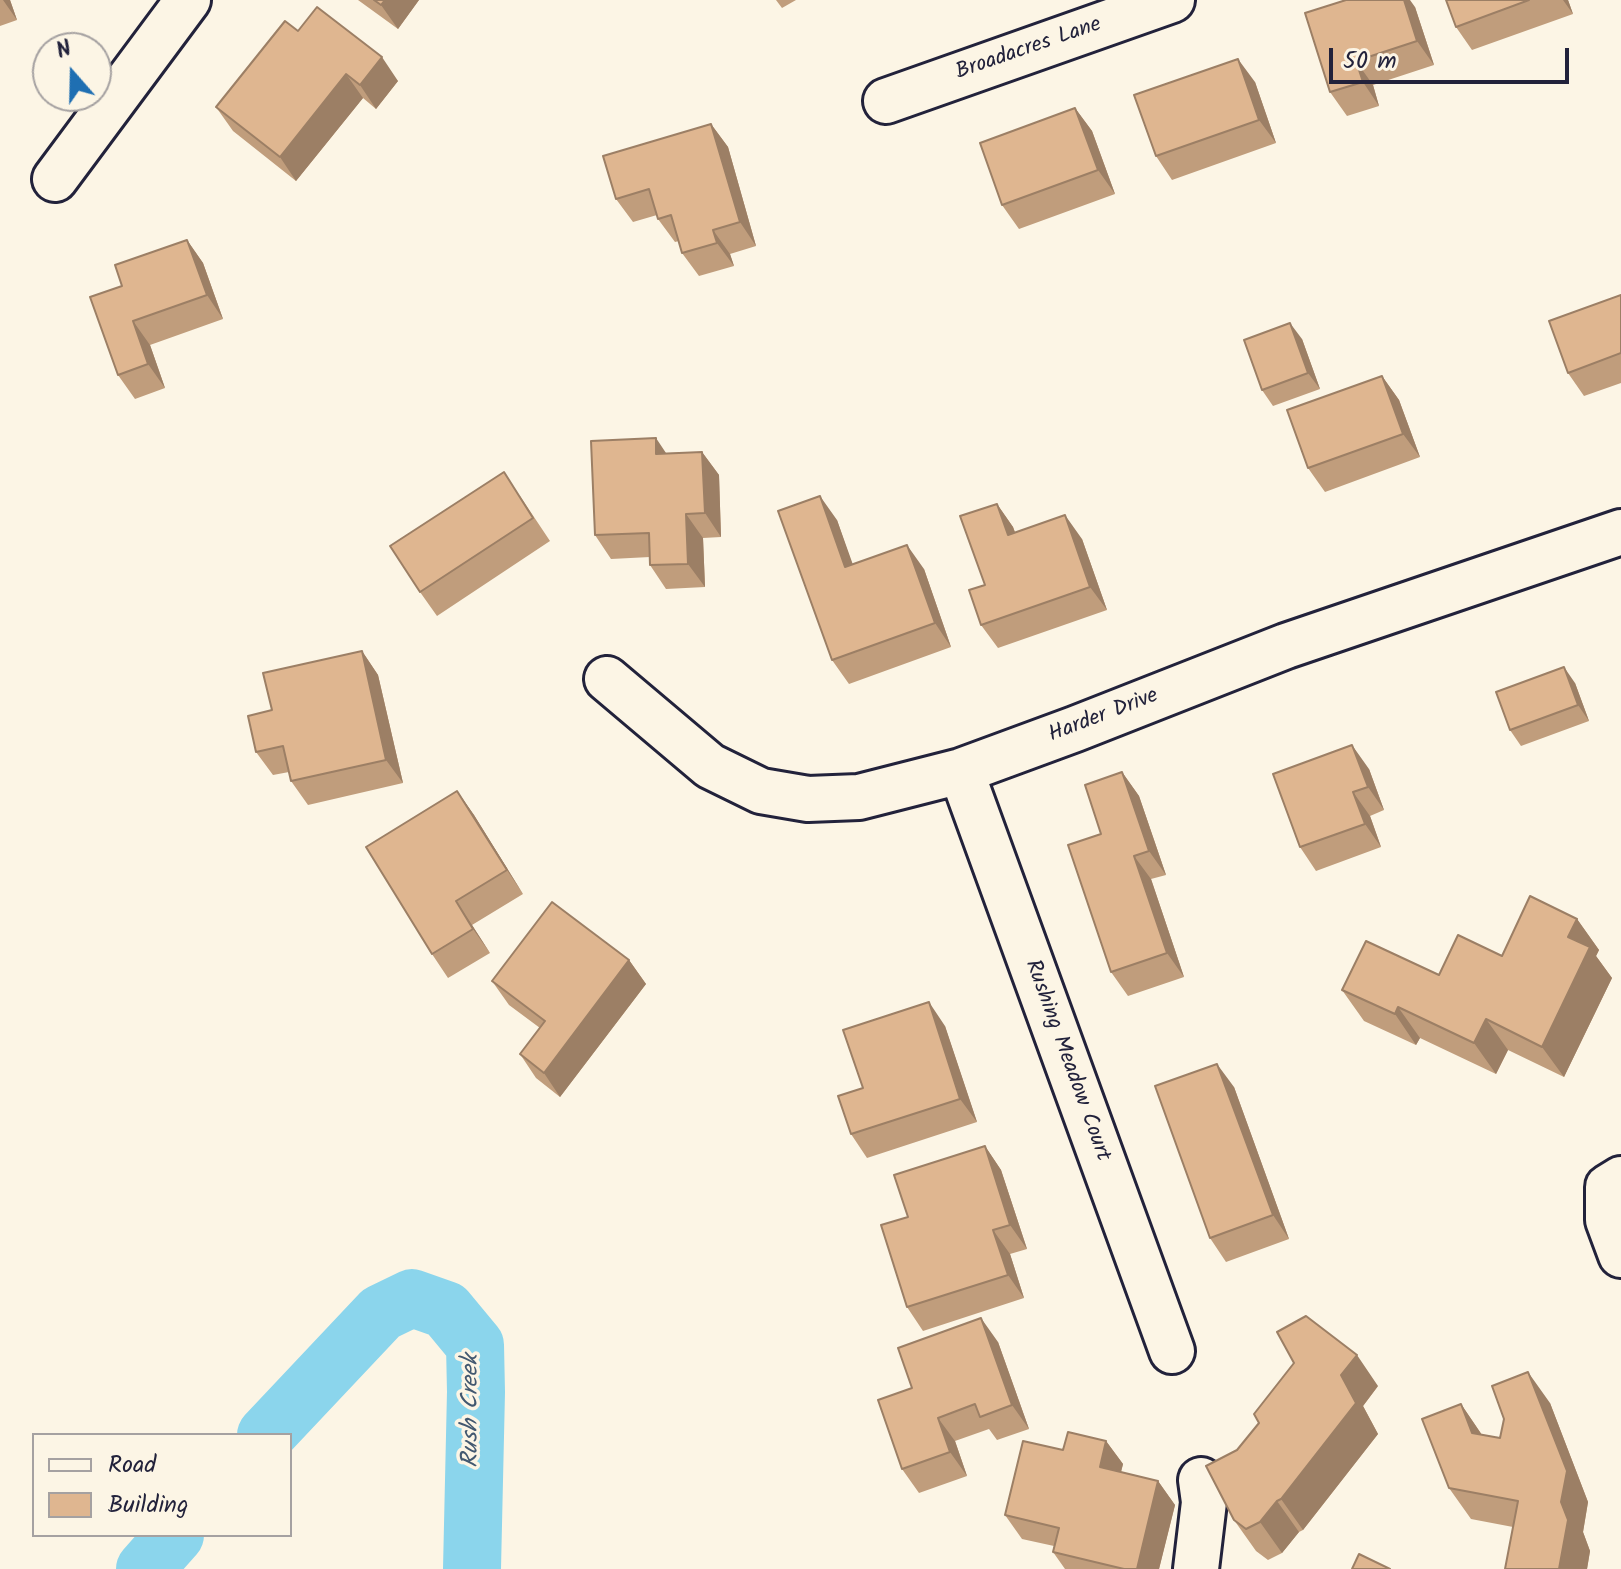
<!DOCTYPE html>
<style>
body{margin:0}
#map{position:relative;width:1621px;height:1569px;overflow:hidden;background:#fcf5e5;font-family:Kalam,sans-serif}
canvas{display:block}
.legend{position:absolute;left:32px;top:1433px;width:260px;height:104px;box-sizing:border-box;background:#fcf5e5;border:2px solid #a5a1a1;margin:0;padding:10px 14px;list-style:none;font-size:24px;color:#22223b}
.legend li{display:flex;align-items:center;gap:16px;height:40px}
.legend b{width:40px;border:2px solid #a5a1a1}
.north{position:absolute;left:32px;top:32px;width:80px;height:80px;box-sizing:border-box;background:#fcf5e5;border:2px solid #a5a1a1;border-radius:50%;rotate:340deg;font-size:22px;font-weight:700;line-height:32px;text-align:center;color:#22223b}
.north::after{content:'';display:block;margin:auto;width:28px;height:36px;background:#1f6fb2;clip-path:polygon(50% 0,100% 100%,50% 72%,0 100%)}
.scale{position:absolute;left:1329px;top:48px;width:240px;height:36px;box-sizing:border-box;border:4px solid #22223b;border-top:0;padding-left:10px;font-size:24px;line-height:28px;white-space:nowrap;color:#22223b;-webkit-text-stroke:6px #fcf5e5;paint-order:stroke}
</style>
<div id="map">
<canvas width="1621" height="1569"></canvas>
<ul class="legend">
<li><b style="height:10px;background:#fcf5e5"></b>Road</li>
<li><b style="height:22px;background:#dfb690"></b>Building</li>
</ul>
<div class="north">N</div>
<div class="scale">50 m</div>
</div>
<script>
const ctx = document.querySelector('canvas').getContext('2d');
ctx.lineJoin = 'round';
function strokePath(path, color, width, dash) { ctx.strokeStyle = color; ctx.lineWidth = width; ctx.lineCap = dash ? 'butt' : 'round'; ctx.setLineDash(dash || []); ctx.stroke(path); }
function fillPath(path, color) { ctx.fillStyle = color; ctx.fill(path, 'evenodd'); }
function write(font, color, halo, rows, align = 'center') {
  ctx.font = font + ' Kalam,sans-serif'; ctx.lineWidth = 7; ctx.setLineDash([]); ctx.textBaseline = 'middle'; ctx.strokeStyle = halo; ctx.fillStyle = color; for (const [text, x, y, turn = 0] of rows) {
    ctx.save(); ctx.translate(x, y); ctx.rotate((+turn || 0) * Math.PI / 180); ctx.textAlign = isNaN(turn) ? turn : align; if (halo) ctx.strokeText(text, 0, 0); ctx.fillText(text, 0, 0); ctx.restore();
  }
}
strokePath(new Path2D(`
 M266,1435L381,1313L412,1298L446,1310L475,1345L476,1392L472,1569
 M145,1569L175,1535`), '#8bd5ec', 58);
const minor = new Path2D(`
 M886,101L1172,0
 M55,179L188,0
 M607,679L710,766L761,791L808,799L859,797L961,771L1075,729L1286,646L1621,532
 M961,771L1172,1351
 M1621,1179L1608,1187V1220L1621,1255
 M1196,1569L1204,1502L1201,1480`);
strokePath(minor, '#22223b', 50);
strokePath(minor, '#fcf5e5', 44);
fillPath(new Path2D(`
 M0,0H10L17,20L0,26Z
 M358,0H419L398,29Z
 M776,0H796L782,8Z
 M1446,0H1568L1573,14L1472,50L1456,27Z
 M1415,7L1434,65L1373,85L1379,106L1347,116L1330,92L1305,13Z
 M298,31L398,81L376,109L363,98L296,181L233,131L216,107Z
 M1255,82L1276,143L1172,180L1156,156Z
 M1075,108L1092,131L1115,194L1019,229L1002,205Z
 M711,124L728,147L756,246L730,254L734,266L699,276L682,253L679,241L675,242L658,219L657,215L633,222L616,199Z
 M187,240L203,263L223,319L150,345L165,388L135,399L118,375L122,286Z
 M1621,295V383L1584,396L1568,373Z
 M1302,339L1320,389L1273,406L1262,390Z
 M1382,376L1399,400L1420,457L1325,492L1308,468Z
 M702,452L719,475L721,537L703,538L705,587L666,589L650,565V557L611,559L595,535L666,453Z
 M520,496L550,541L437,616L420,592Z
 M997,504L1013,527L1015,532L1082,539L1107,610L998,648L981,625L985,585Z
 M837,520L852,564L924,569L951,647L849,684L832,660Z
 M362,651L378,675L403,783L308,805L291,781L289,772L273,775L256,752L272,710Z
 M1575,683L1589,721L1521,746L1510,730Z
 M1369,769L1384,810L1370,816L1381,847L1316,871L1300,847Z
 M1122,772L1139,796L1166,875L1151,879L1184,977L1128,996L1111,972L1101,834Z
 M457,791L474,815L523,894L472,925L490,953L448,978L432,954Z
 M1577,919L1599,950L1596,956L1612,978L1564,1077L1508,1050L1496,1074L1420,1038L1416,1045L1364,1021L1342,990L1439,975L1502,956Z
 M629,960L646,984L560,1097L536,1078L520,1054L540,1028L509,1005L492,981Z
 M945,1026L977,1122L867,1158L851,1134L863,1088Z
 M1234,1087L1289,1239L1226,1262L1210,1238Z
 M985,1146L1001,1170L1027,1249L1010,1254L1024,1298L923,1331L907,1307L908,1217Z
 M998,1342L1029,1429L997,1440L989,1429L955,1441L967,1476L919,1493L902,1469L912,1388Z
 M1378,1386L1363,1406L1378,1434L1303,1530L1299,1532L1282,1553L1268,1560L1256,1551L1234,1520L1237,1450Z
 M1550,1403L1588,1502L1583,1532L1590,1551L1587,1569H1505L1513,1527L1471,1519L1449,1488L1461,1404L1482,1435L1500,1438Z
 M1106,1441L1123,1464L1121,1472L1158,1481L1175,1505L1159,1569H1065L1053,1552L1054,1546L1022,1539L1005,1515L1063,1450Z`), '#c09d7c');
fillPath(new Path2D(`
 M3,0H10L17,20Z
 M385,0H419L398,29L381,5Z
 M1404,0H1410L1415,7L1434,65L1417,41Z
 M1563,0H1568L1573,14Z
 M382,57L398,81L376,109L360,85Z
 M1238,59L1255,82L1276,143L1259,120Z
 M1356,61L1373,85L1379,106L1363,82Z
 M346,74L363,98L296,181L280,157Z
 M1075,108L1092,131L1115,194L1098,170Z
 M711,124L728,147L756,246L740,222Z
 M713,230L730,254L734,266L717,243Z
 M187,240L203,263L223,319L207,295Z
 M133,321L150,345L165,388L148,364Z
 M1290,323L1302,339L1320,389L1308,373Z
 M1382,376L1399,400L1420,457L1403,434Z
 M656,438L672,462L656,454Z
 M702,452L719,475L721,537L705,513Z
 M820,496L837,520L862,590L845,567Z
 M997,504L1013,527L1024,559L1008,535Z
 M686,514L703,538L705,587L688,564Z
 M1065,515L1082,539L1107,610L1090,587Z
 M907,545L924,569L951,647L935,623Z
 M362,651L378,675L403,783L386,760Z
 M1564,667L1575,683L1589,721L1578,705Z
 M1352,745L1369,769L1384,810L1368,787Z
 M1122,772L1139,796L1166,875L1149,851Z
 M457,791L474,815L523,894L507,870Z
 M1353,792L1370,816L1381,847L1365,824Z
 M1134,856L1151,879L1184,977L1167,953Z
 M456,901L472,925L490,953L473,929Z
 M1577,919L1599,950L1596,956L1612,978L1564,1077L1542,1047L1568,937Z
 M629,960L646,984L560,1097L544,1073Z
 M929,1002L945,1026L977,1122L960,1099Z
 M1398,1007L1420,1038L1416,1045L1395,1014Z
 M1486,1019L1508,1050L1496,1074L1474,1043Z
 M1217,1064L1234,1087L1289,1239L1273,1215Z
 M985,1146L1001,1170L1027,1249L1010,1225Z
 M993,1230L1010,1254L1024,1298L1008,1275Z
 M981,1318L998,1342L1029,1429L1012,1405Z
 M1357,1355L1378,1386L1363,1406L1378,1434L1303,1530L1281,1499L1341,1375Z
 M1528,1372L1550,1403L1588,1502L1583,1532L1590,1551L1587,1569H1559L1561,1502Z
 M1461,1404L1482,1435L1472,1433Z
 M938,1418L955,1441L967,1476L950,1452Z
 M1106,1441L1123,1464L1116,1491L1100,1467Z
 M1158,1481L1175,1505L1159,1569H1137Z
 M1277,1501L1299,1532L1282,1553L1260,1522Z`), '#9c7f65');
const building = new Path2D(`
 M374,0H385L381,5Z
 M1346,0H1404L1417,41L1356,61L1363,82L1330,92L1305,13Z
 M1446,0H1529L1456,27Z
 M317,7L382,57L360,85L346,74L280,157L216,107L285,21L298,31Z
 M1238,59L1259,120L1156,156L1134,95Z
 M1075,108L1098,170L1002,205L980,143Z
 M711,124L740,222L713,230L717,243L682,253L671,215L658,219L649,189L616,199L603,156Z
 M187,240L207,295L133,321L148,364L118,375L90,297L122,286L115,265Z
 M1621,295V353L1568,373L1549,321Z
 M1290,323L1308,373L1262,390L1244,340Z
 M1382,376L1403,434L1308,468L1287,410Z
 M656,438V454L702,452L705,513L686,514L688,564L650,565L649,533L595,535L591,441Z
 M504,472L533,518L420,592L390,546Z
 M820,496L845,567L907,545L935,623L832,660L778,511Z
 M997,504L1008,535L1065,515L1090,587L981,625L969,590L985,585L960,516Z
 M362,651L386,760L291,781L283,746L256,752L248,716L272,710L263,673Z
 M1564,667L1578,705L1510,730L1496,692Z
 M1352,745L1368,787L1353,792L1365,824L1300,847L1273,774Z
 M1122,772L1149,851L1134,856L1167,953L1111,972L1068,845L1101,834L1085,785Z
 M457,791L507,870L456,901L473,929L432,954L366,847Z
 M1530,896L1577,919L1568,937L1590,947L1542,1047L1486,1019L1474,1043L1398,1007L1395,1014L1342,990L1366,941L1439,975L1458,935L1502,956Z
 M552,902L629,960L544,1073L520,1054L545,1021L492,981Z
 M929,1002L960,1099L851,1134L838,1096L863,1088L843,1030Z
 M1217,1064L1273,1215L1210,1238L1155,1086Z
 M985,1146L1010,1225L993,1230L1008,1275L907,1307L881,1225L908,1217L894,1175Z
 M1306,1316L1357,1355L1341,1375L1356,1403L1281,1499L1277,1501L1260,1522L1246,1529L1234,1520L1206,1466L1237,1450L1259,1423L1254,1414L1294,1363L1277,1332Z
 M981,1318L1012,1405L980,1417L975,1404L938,1418L950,1452L902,1469L878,1400L912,1388L898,1348Z
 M1528,1372L1567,1471L1561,1502L1568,1520L1559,1569H1505L1518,1501L1449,1488L1422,1419L1461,1404L1472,1433L1500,1438L1504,1419L1492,1386Z
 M1068,1432L1106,1441L1100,1467L1158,1481L1137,1569H1124L1053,1552L1059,1528L1005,1515L1023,1441L1063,1450Z
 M1359,1554L1390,1569H1352Z`);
fillPath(building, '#dfb690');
strokePath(building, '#9c7f65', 2);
write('22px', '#22223b', '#fcf5e5', [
 ["Broadacres Lane",1029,50,-19],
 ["Harder Drive",1104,717,-21],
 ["Rushing Meadow Court",1066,1061,70]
]);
write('italic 24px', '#425870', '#fcf5e5', [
 ["Rush Creek",473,1411,-90]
]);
</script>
